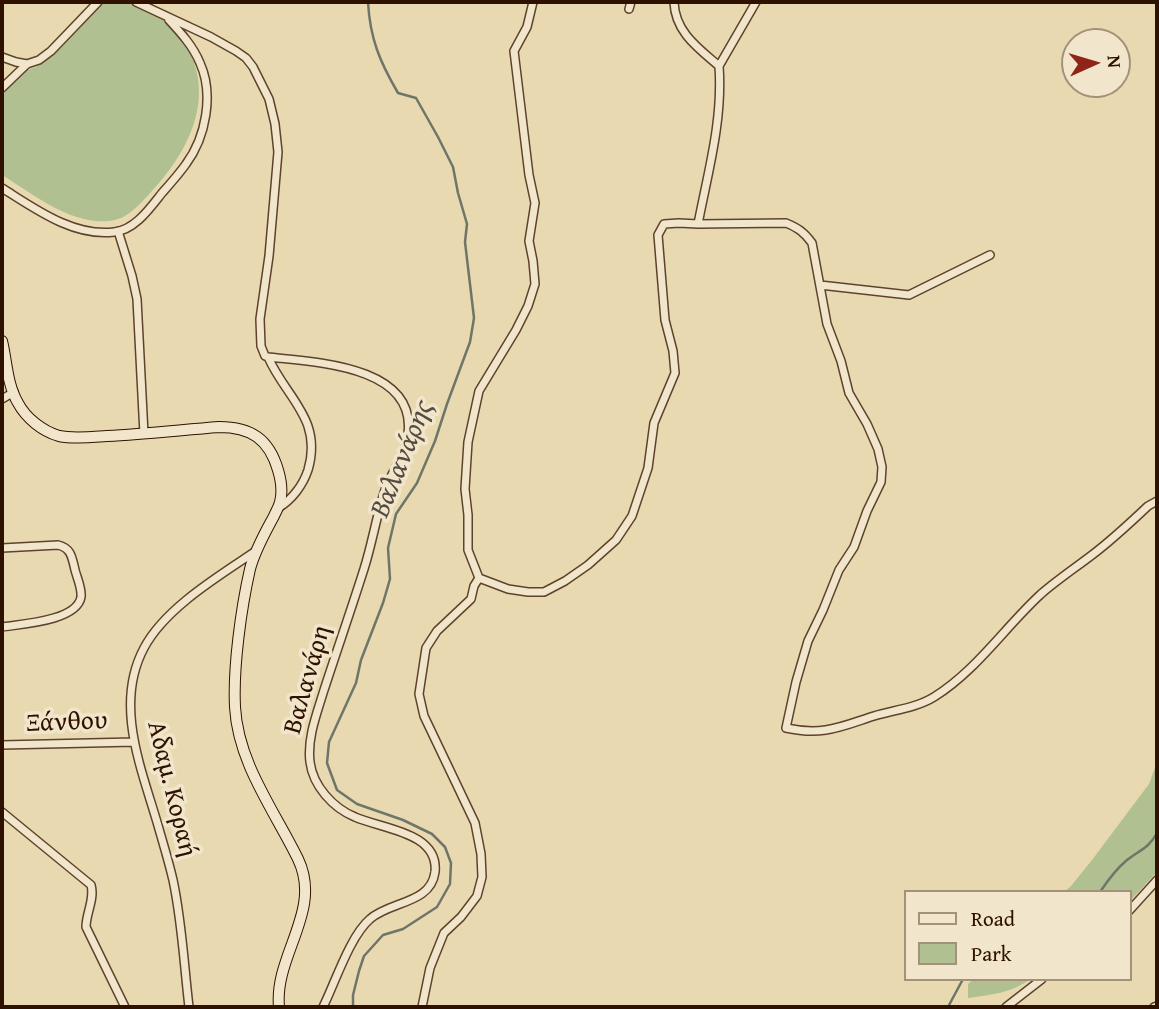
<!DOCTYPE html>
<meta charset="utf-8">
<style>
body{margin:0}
#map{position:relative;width:1159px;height:1009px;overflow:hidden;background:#e9d9b1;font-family:"Gentium Book Plus",serif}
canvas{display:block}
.frame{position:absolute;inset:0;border:4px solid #2f1100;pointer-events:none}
.legend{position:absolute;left:904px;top:890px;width:228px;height:91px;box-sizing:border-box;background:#f1e6cc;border:2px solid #a3917a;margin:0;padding:9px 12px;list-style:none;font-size:21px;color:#2f1100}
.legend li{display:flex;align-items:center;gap:14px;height:35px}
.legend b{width:35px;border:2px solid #a3917a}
.north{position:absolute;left:1061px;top:28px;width:70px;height:70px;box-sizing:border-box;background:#f1e6cc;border:2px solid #a3917a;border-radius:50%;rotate:86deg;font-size:19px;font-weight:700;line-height:28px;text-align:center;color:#2f1100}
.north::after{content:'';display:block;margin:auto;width:24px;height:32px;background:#8f2418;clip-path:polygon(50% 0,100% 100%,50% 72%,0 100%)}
</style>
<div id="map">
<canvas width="1159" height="1009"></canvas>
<div class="frame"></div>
<ul class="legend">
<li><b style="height:9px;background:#f1e6cc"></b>Road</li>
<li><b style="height:19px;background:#b0c091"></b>Park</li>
</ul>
<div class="north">N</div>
</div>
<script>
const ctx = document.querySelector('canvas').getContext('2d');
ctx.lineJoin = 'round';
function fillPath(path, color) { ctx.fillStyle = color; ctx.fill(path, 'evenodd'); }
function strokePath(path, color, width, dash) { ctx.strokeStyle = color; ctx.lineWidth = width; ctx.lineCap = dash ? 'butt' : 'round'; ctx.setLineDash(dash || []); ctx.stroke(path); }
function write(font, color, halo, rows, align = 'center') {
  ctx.font = font + ' "Gentium Book Plus",serif'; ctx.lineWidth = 7; ctx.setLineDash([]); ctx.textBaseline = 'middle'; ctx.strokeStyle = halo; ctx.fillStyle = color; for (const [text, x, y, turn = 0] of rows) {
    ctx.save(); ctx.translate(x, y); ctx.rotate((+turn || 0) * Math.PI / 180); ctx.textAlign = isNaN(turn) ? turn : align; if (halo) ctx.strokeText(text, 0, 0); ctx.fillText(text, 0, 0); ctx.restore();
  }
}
fillPath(new Path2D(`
 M103,2C110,2 118,0 125,2C131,3 158,16 164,20C169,23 173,31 177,36C182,41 187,47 190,53C214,103 186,155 151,192C139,205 127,220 108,221C69,224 33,194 2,175V93L27,70L36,67L61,48Z
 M1157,762V872L1129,902V892H1064L1071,886L1092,860L1149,784Z
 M974,979H1030C1012,993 990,995 968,998V984Z`), '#b0c091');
strokePath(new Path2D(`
 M1100,892C1108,880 1116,869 1127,860C1141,849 1148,849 1157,833
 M353,1007V995L359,971L364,956L383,935L403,929L437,907L450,884L451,863L445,847L432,834L403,820L357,804L337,790L327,763L329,742L356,683L361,660L383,603L390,579L388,548L396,514L417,483L435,441L447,404L470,342L474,318L465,242L467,224L458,193L453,167L438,137L416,98L398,93C380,62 370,39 368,2
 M948,1007L963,979`), '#6e766a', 2.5);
const street = new Path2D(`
 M136,2L211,37L236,51L246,58L253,67L269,99L275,124L278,152L269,256L260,319L261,346L265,356L268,357C286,398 323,419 308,470C303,485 292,500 278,508
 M533,2L527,27L514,51L529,175L535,203L529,241L533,261L535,284L528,306L516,330L479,391L468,442L465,489L468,515V550L479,578L508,589L528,592H544L565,581L588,565L616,540L632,516L648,468L654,423L675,373L673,351L665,320L658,235L664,224L679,223L698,224
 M674,2C675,32 698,48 719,66C723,120 708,172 698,224L786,223C798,228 804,232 812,243L827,324L841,361L849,393L867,424L878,449L882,467L881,482L867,511L854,547L839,570L823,610L808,641L796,682L786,728C823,736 840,727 874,716C894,710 916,708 934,697C976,671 1005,627 1041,594C1057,580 1075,568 1092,555C1112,540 1130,523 1148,506L1157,501
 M629,9L631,2
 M2,57L16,62L27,64
 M719,66L756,2
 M2,88L27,64L39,60L51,51L98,2
 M2,188C34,208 73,237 114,232C135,230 150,208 162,193C170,184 179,174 186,164C206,137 214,94 200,63C193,46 181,33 169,20
 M118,231L132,276L137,299L144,434
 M820,285L909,295L990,255
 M268,357C313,362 417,365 408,434C406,455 390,473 384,493C376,518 372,544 364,569C351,610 337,650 324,690C317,713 307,738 310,762C313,786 333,808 355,817C382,829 439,832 435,872C431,904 390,901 370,919C350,936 335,983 323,1007
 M2,399L14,392
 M2,548L58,545C71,548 72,557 75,570C77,578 82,588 81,597C77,621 21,624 2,627
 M2,745L134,742
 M2,812L91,885C95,899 86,913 86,927L125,1007
 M1129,911L1157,880
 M189,1007C184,965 182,922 173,880C169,863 164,846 159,829C143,772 113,706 144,648C165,608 219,576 256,551
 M422,1007L430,968L444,933L461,917L477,896L482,877L481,854L475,823L424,716L419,694L426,648L437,631L471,599L474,586L479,578
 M1006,1007L1042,979
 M1154,1007L1157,1006`);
const secondary = new Path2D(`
 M2,341C7,362 7,384 18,403C26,418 42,431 59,436C74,439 91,437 107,436C144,434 181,430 219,427C251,427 269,439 278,470C281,480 283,491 280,502C279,507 276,511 274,516C265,533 255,550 250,569C241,609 233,667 235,707C238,763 274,810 298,859C323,911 274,955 279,1007`);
strokePath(street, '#5e432c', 10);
strokePath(secondary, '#2f1100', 12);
strokePath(street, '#f1e6cc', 7);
strokePath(secondary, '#f1e6cc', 10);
write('26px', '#2f1100', '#f1e6cc', [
 ["Βαλανάρη",308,680,-74],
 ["Ξάνθου",67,723,-2],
 ["Αδαμ. Κοραή",171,789,76]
]);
write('italic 28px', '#544c3e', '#f1e6cc', [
 ["Βαλανάρης",403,459,-68]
]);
</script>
